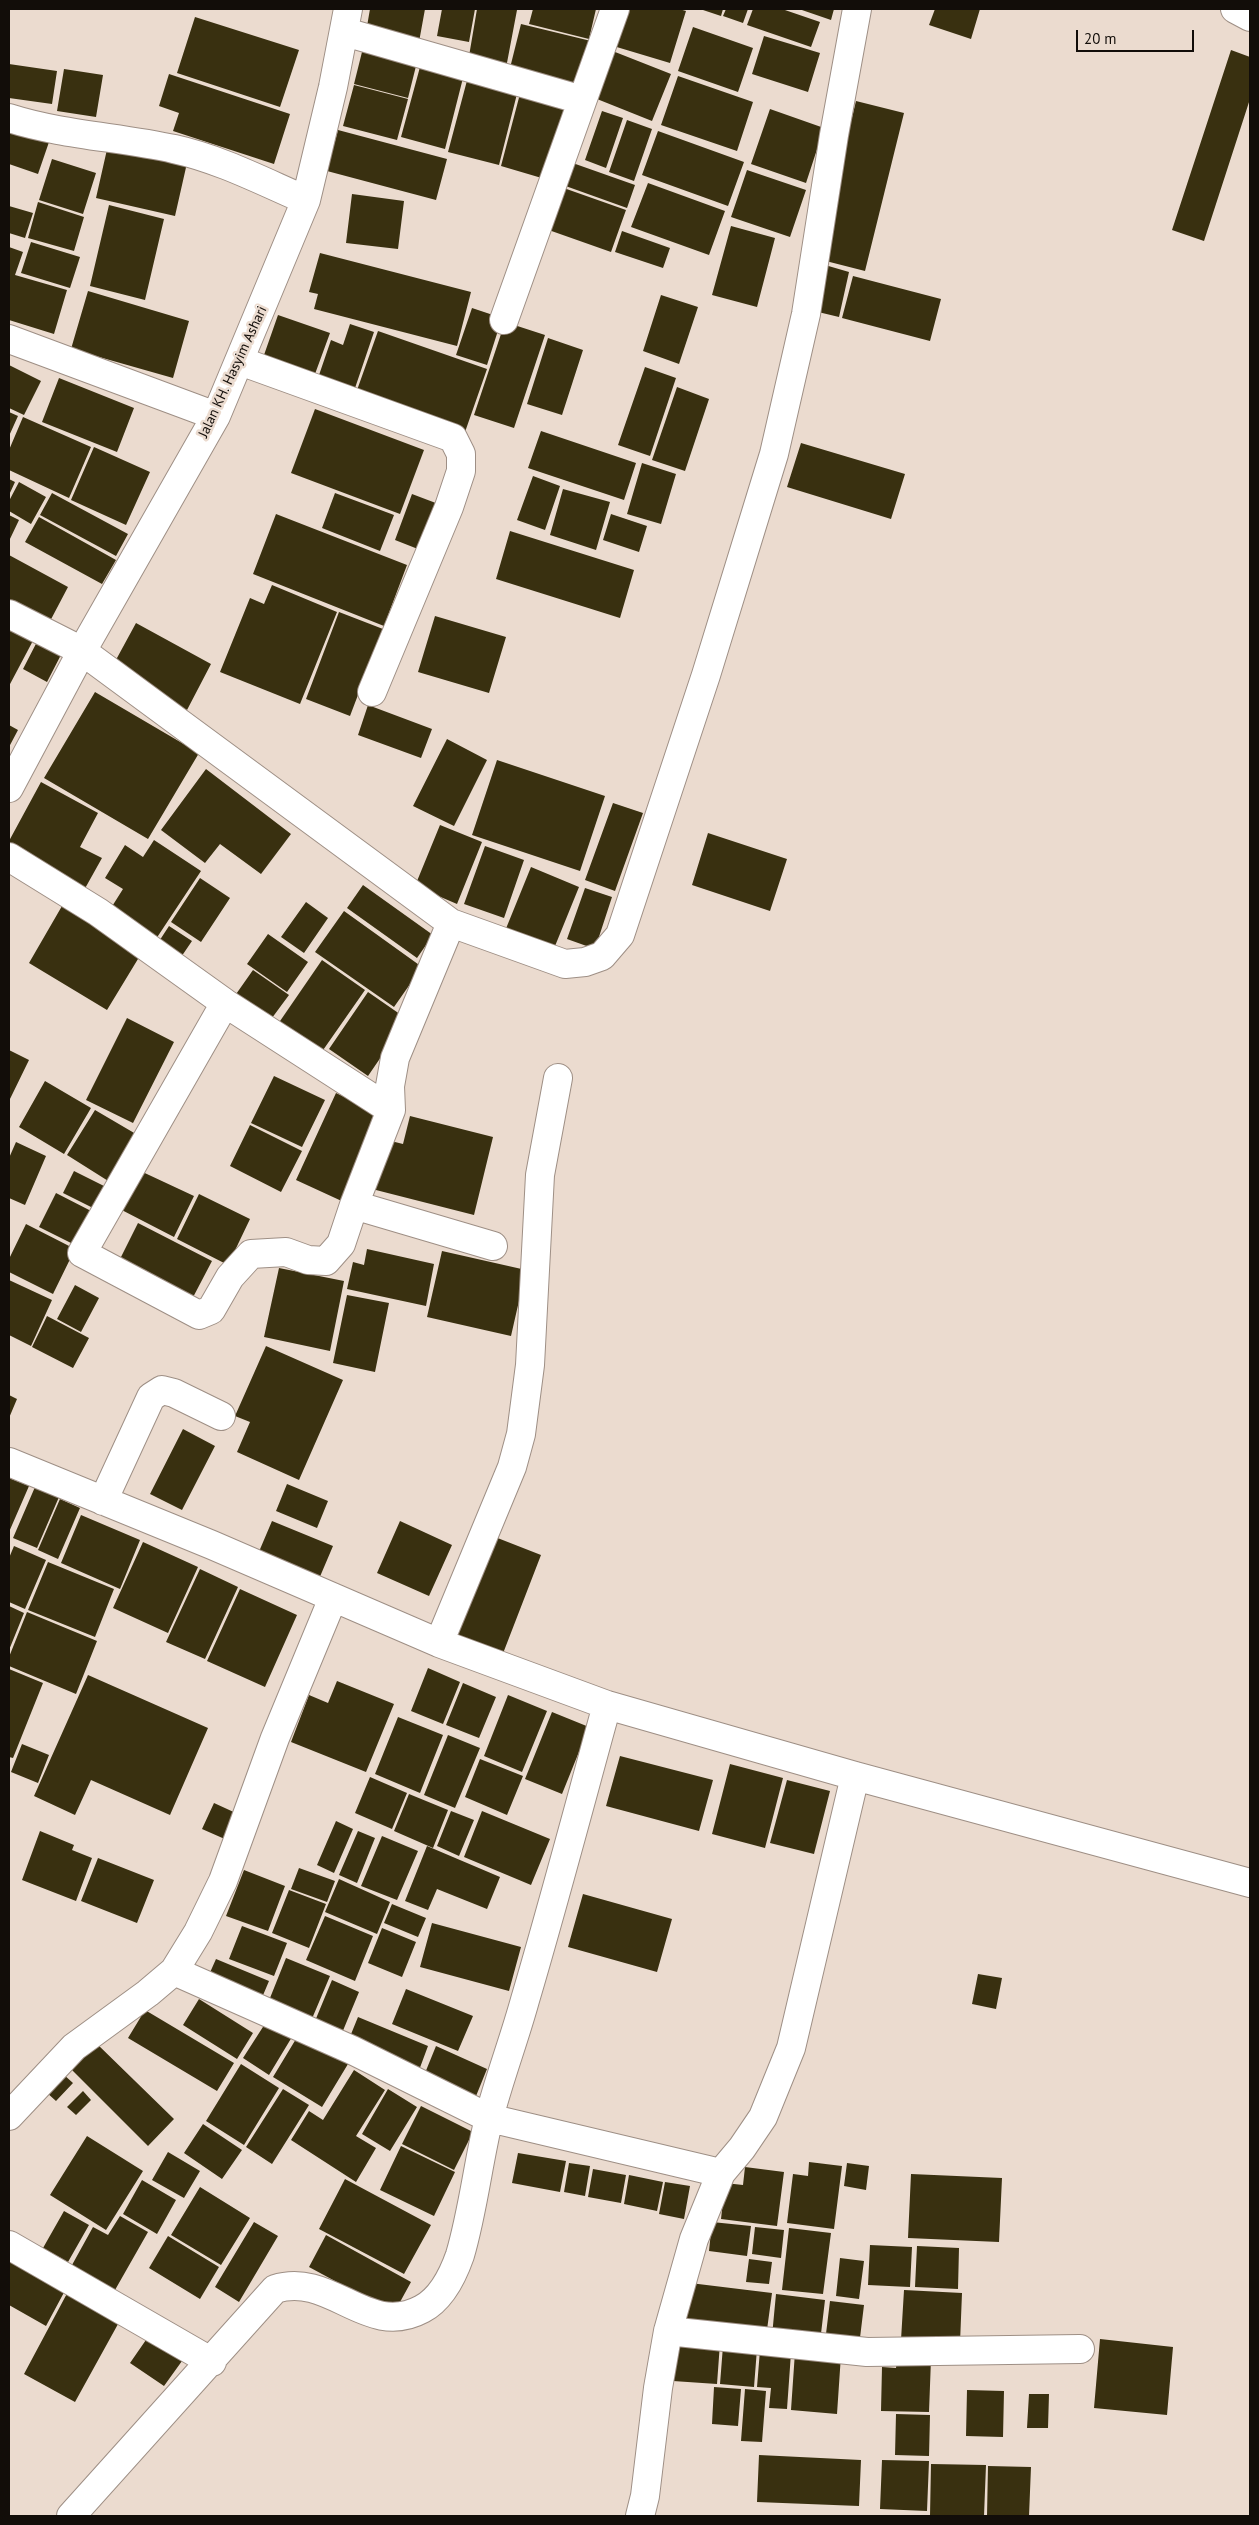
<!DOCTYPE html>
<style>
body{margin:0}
#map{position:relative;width:1259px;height:2525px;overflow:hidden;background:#ebdbcf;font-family:"PT Sans",sans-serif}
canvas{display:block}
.frame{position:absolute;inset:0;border:10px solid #120d09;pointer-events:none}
.scale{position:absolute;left:1076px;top:30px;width:118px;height:22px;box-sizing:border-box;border:2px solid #120d09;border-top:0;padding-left:6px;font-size:15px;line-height:18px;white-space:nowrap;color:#120d09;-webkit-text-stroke:4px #ebdbcf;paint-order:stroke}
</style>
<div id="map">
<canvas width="1259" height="2525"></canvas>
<div class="frame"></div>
<div class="scale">20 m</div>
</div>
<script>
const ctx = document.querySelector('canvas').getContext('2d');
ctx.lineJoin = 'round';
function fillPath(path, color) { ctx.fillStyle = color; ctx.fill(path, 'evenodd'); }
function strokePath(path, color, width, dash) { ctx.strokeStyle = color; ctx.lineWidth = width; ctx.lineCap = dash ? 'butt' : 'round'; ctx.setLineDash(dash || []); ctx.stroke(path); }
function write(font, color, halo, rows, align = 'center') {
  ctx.font = font + ' "PT Sans",sans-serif'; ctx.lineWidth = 5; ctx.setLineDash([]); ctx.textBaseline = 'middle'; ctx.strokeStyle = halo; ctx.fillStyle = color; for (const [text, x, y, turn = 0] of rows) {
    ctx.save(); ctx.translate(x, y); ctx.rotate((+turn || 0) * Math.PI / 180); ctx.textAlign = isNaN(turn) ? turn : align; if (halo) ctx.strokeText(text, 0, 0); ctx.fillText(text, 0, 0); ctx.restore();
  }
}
fillPath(new Path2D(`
 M370,9H425L419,42L366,32Z
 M442,9H475L469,42L437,36Z
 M477,9L517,10L506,68L468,62Z
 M533,9H596L589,39L529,24Z
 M621,9H679L686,11L670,63L610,45Z
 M700,9H723L721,16Z
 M726,9H748L743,23L723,16Z
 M753,9H782L820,22L811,47L747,25Z
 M799,9H834L831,20Z
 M935,9H980L971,39L929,25Z
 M195,17L299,50L280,107L177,73Z
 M521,24L591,41L580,88L509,72Z
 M693,27L753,48L738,92L678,71Z
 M764,36L820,53L808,92L752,74Z
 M363,48L417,62L408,98L354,84Z
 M610,50L671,74L652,121L592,97Z
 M1231,50L1250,57V99L1204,241L1172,230Z
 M9,64L57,71L52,104L9,98Z
 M420,67L463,78L445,149L401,137Z
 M64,69L103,75L96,117L57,111Z
 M469,73L519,86L499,165L448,152Z
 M169,74L290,114L274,164L173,131L179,113L159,106Z
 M678,76L753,102L737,151L661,125Z
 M354,85L408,99L397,140L343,126Z
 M521,90L566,102L545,179L501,166Z
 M856,101L904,113L865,271L818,259Z
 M770,109L824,128L806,183L751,164Z
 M602,111L623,118L606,168L585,160Z
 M627,120L652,129L634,181L609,172Z
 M9,128L49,142L38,174L9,164Z
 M338,130L447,159L436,200L327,171Z
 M658,131L744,162L728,206L642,175Z
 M108,145L187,163L175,216L96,198Z
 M52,159L96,173L83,214L39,200Z
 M567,161L635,185L627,208L560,184Z
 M747,170L806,190L790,237L731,217Z
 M648,183L725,211L709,255L631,227Z
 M558,186L626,210L611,252L543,228Z
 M352,194L404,201L398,249L346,243Z
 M38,202L84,217L74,251L28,238Z
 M109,205L164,219L145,300L90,286Z
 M9,206L33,213L25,238L9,233Z
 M731,226L775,238L757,307L712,295Z
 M622,231L670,248L663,268L615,252Z
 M31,242L80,257L70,288L21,273Z
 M9,247L23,252L15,275L67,290L54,334L9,320Z
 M320,253L471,292L457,346L314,309L318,294L309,292Z
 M825,265L849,272L839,317L814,311Z
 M853,276L941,299L930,341L842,318Z
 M88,291L189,321L173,378L71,349Z
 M661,295L698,307L679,364L643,351Z
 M472,308L502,318L487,365L456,355Z
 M278,315L330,333L315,374L264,355Z
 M505,322L545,335L514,428L474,415Z
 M350,324L374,332L354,391L318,378L331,340L343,345Z
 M378,331L487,369L465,432L356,393Z
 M548,338L583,350L562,415L527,404Z
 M9,365L41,381L24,415L9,408Z
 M645,367L676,378L650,456L618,445Z
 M59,378L134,408L117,452L42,422Z
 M677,387L709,399L685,471L652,460Z
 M315,409L424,450L400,514L291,473Z
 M9,412L18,416L9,436Z
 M23,417L91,447L69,498L9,470V450Z
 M541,431L636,463L624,500L528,468Z
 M801,443L905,474L891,519L787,487Z
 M94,447L150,472L126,525L71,500Z
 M642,463L676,474L661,524L627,514Z
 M533,476L560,486L545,530L517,520Z
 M9,479L15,482L9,495Z
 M19,482L46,497L31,524L9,511V501Z
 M563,489L610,502L596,550L550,535Z
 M52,493L128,534L116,556L40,515Z
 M335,493L394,515L380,551L322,528Z
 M412,494L441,505L423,551L395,540Z
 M276,514L407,565L384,626L253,574Z
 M611,514L647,526L639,552L603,540Z
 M9,515L19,520L9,541Z
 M39,517L116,560L102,584L25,542Z
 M510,531L634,570L620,618L496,579Z
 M9,555L68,587L48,625L9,604Z
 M272,585L337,612L300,704L220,672L250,598L264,604Z
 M339,612L383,629L350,716L306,699Z
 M435,616L506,637L489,693L418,672Z
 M9,621L36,635L9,686Z
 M136,623L211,664L187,710L111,669Z
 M40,636L64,649L47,682L23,669Z
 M95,692L199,753L148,839L44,778Z
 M368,705L432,729L421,758L358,735Z
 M9,725L18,730L9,747Z
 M447,739L487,760L454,826L413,806Z
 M497,760L605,796L580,871L472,835Z
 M206,769L291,834L261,874L220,844L205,863L161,830Z
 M41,782L98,813L80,847L102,858L83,892L9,851V841Z
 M613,803L643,813L615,891L585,880Z
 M440,825L482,842L457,904L415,886Z
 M708,833L787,859L770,911L692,885Z
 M154,840L201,871L152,945L111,908L123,889L105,878L125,845L143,857Z
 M485,846L524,860L504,918L464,904Z
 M531,867L579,887L553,951L505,931Z
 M200,878L230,898L201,942L171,922Z
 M363,885L433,935L417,958L347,908Z
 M585,888L612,897L595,949L567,939Z
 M306,902L328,918L304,953L281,937Z
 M62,906L141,954L107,1010L29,963Z
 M344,911L422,967L394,1007L315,952Z
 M169,926L192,941L177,963L154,949Z
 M268,934L308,962L287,992L247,964Z
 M322,960L365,990L321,1053L278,1024Z
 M253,970L289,995L269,1022L234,997Z
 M368,992L407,1019L368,1076L329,1049Z
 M127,1018L174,1042L133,1123L86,1100Z
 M9,1050L29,1060L9,1101Z
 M274,1076L325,1100L302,1147L251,1123Z
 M45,1081L91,1108L64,1154L19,1127Z
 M336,1093L386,1117L346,1203L296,1180Z
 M95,1110L141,1137L113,1184L67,1155Z
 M410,1116L493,1137L474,1215L372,1189L383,1139L403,1144Z
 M250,1125L302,1151L281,1192L230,1166Z
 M16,1142L46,1156L25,1205L9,1198V1158Z
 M134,1168L194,1196L174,1237L114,1206Z
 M74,1171L110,1189L99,1211L63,1193Z
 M56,1193L95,1213L79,1247L39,1227Z
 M199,1194L250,1219L228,1265L177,1239Z
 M138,1223L212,1261L190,1303L117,1265Z
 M26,1224L75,1249L53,1294L9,1272V1259Z
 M367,1249L434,1264L426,1306L347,1289L353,1262L364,1265Z
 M442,1251L526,1270L511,1336L427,1317Z
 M279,1268L344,1281L330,1351L264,1337Z
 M9,1280L52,1300L31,1346L9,1335Z
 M75,1285L99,1298L81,1332L57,1319Z
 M347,1295L389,1303L375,1372L333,1363Z
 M47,1316L89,1338L73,1368L32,1347Z
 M266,1346L343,1380L299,1480L237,1452L250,1422L235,1416Z
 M9,1395L17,1399L9,1418Z
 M183,1429L215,1446L182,1510L150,1494Z
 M9,1478L29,1486L9,1532Z
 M287,1484L328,1501L317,1528L276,1511Z
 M35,1487L59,1497L37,1548L13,1538Z
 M60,1499L80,1508L58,1559L38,1550Z
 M81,1515L140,1540L120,1589L61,1563Z
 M272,1521L333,1546L316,1586L255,1561Z
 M400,1521L452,1545L429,1596L377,1573Z
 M495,1537L541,1555L502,1656L456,1638Z
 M143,1542L198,1567L168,1633L113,1608Z
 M14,1546L46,1560L25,1609L9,1602V1558Z
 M48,1562L114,1589L95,1637L28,1610Z
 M200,1569L238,1587L205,1659L166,1642Z
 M240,1589L297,1615L265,1687L207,1661Z
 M9,1606L24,1613L9,1650Z
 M27,1612L97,1641L76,1694L9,1666V1657Z
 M428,1668L460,1682L443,1724L411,1711Z
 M9,1669L43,1683L13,1758L9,1757Z
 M88,1675L208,1728L170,1815L91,1780L75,1815L34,1796Z
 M337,1681L394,1704L366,1772L291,1742L309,1695L328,1703Z
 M463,1683L496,1697L479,1738L446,1725Z
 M508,1695L547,1711L522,1772L484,1756Z
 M552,1712L589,1727L562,1794L525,1779Z
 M398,1717L443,1735L420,1793L375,1774Z
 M448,1735L480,1748L455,1808L424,1795Z
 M22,1744L49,1755L38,1783L11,1772Z
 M620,1756L713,1780L699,1831L606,1806Z
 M480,1759L523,1776L507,1815L465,1797Z
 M730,1764L783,1778L765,1848L712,1834Z
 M370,1777L407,1793L392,1829L355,1813Z
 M787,1780L830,1791L814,1854L770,1843Z
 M409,1794L448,1810L433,1848L394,1831Z
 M214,1803L238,1814L227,1840L202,1829Z
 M451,1811L474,1820L459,1856L437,1846Z
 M482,1811L550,1839L531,1885L464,1857Z
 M336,1821L353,1829L334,1873L317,1865Z
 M40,1831L74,1845L72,1850L92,1858L76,1901L22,1880Z
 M358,1831L375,1838L357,1883L339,1875Z
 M382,1836L418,1851L397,1900L361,1886Z
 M427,1846L500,1877L487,1909L437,1889L428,1910L405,1901Z
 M98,1858L154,1880L137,1923L81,1901Z
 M299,1868L335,1881L327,1902L291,1889Z
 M244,1870L285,1886L268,1931L226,1916Z
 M339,1879L390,1902L377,1934L325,1912Z
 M289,1890L326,1904L309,1948L272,1933Z
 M583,1894L672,1919L657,1972L568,1947Z
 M392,1904L426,1918L418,1937L384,1923Z
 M325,1916L373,1936L355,1981L306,1960Z
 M432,1923L521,1947L509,1991L420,1967Z
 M242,1926L287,1943L274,1976L229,1959Z
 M382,1928L416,1942L402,1977L368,1963Z
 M286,1958L330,1976L311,2021L268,2003Z
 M216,1959L269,1981L261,2000L208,1977Z
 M978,1974L1002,1978L996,2009L972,2004Z
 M332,1980L359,1992L342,2033L315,2021Z
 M406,1989L473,2016L458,2051L392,2024Z
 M199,1999L253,2033L237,2059L183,2025Z
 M145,2010L234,2063L217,2091L128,2038Z
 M270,2016L295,2032L269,2075L243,2058Z
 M358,2017L428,2046L418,2073L347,2044Z
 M299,2034L348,2064L322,2107L273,2077Z
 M94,2041L174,2119L148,2146L69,2067Z
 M436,2046L487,2069L474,2101L423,2078Z
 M241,2064L279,2088L244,2145L206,2121Z
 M354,2070L385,2090L356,2136L376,2148L356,2182L291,2140L309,2111L323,2120Z
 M63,2074L73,2083L56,2101L46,2092Z
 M283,2089L309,2105L272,2164L246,2147Z
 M388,2089L417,2107L390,2151L362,2134Z
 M83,2091L91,2100L76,2115L67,2107Z
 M421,2106L473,2132L454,2170L402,2144Z
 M203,2124L242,2150L222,2179L184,2153Z
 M87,2136L143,2171L106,2230L50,2195Z
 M401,2146L455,2172L434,2216L380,2190Z
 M168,2152L200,2171L184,2198L152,2180Z
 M518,2153L566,2161L560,2192L512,2183Z
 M809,2162L842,2166L834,2229L787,2223L793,2174L808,2176Z
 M569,2163L590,2166L585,2196L564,2192Z
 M847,2163L869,2166L866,2190L844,2186Z
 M745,2167L784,2172L777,2226L721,2219L725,2183L743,2185Z
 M593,2169L626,2175L621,2203L588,2197Z
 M911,2174L1002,2178L999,2242L908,2238Z
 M629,2175L663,2182L657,2211L624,2204Z
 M345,2179L431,2225L404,2274L319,2229Z
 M142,2180L176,2200L157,2234L123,2214Z
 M665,2182L690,2186L684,2219L659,2214Z
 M200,2187L250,2218L221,2265L171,2235Z
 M64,2211L89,2225L68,2262L43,2248Z
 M120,2216L148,2232L115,2290L72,2265L93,2227L108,2235Z
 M254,2222L278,2236L239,2302L215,2287Z
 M712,2222L751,2226L747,2256L709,2251Z
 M755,2227L784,2230L781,2258L752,2254Z
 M789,2228L831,2233L823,2294L782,2290Z
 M326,2235L411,2282L394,2313L309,2267Z
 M168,2236L219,2267L200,2299L149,2268Z
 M870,2245L912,2247L910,2287L868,2285Z
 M917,2246L959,2248L958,2289L915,2287Z
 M9,2252L68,2285L46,2326L9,2305Z
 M840,2258L864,2261L859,2299L836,2296Z
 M749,2259L772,2262L769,2284L746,2282Z
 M690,2283L772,2293L766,2337L685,2328Z
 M71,2286L123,2315L75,2402L24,2374Z
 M904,2290L962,2293L960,2343L901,2340Z
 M776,2294L825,2300L820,2342L772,2336Z
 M830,2301L864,2305L859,2346L825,2342Z
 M148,2337L182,2361L164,2386L130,2363Z
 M676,2339L720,2343L717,2384L673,2381Z
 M1100,2339L1173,2347L1167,2415L1094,2408Z
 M723,2346L757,2349L754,2387L720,2384Z
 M760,2350L791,2353L787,2409L769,2408L771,2388L757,2387Z
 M795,2352L841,2355L837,2414L791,2410Z
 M897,2358L931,2359L929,2412L881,2411L882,2367L896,2368Z
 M714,2387L741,2389L738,2426L712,2424Z
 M745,2389L766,2391L762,2442L741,2441Z
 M967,2390L1004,2391L1003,2437L966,2436Z
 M1029,2394H1049L1048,2428H1027Z
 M896,2414L930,2415L929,2456L895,2455Z
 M759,2455L861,2460L859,2506L757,2502Z
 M882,2460L929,2461L927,2511L880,2509Z
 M931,2464L986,2465L984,2516H930Z
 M988,2466L1031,2467L1029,2516H987Z`), '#393010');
const minor = new Path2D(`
 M345,32L582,100
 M9,118C62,135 120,137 174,149C220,159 264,182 306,200
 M504,320L615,9
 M9,339L216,416
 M240,361L453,438L461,454V471L449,507L372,692
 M9,614L82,651L451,923L565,964L585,962L602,956L620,935L706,675L774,454L806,314L834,135L857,9
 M9,788L82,651L216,416L306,200L333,87L348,9
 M9,857L98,912L225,1003L391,1110
 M451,923L395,1058L390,1086L391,1110L354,1205L493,1246
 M225,1003L82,1253L199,1315L211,1310L230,1277L251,1254L286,1252L308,1260L326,1261L341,1244L354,1205
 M9,1462L212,1545L439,1643L607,1705L855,1776L1250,1883
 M103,1501L151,1397L162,1390L174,1393L221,1416
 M439,1643L512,1467L521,1434L530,1365L540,1175L558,1078
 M174,1971L352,2050L489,2118L721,2173
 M9,2116L74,2047L148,1993L174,1971L198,1932L223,1881L275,1738L333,1598
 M9,2245L212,2362
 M668,2331L867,2352L1080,2349
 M71,2516L275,2289C331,2271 367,2339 422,2309C441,2299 453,2275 460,2255C473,2211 478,2163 489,2118C499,2079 514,2040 525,2000C554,1902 580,1803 607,1705
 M640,2516L645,2496L658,2388L668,2331L694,2239L721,2173L742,2148L763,2117L791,2048L855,1776`);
const major = new Path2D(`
 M1235,9L1250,17`);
strokePath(minor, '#9e8f85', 30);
strokePath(major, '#9e8f85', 30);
strokePath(minor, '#fff', 28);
strokePath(major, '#fff', 28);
write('14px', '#120d09', '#ebdbcf', [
 ["Jalan KH. Hasyim Ashari",233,372,-65]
]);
</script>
